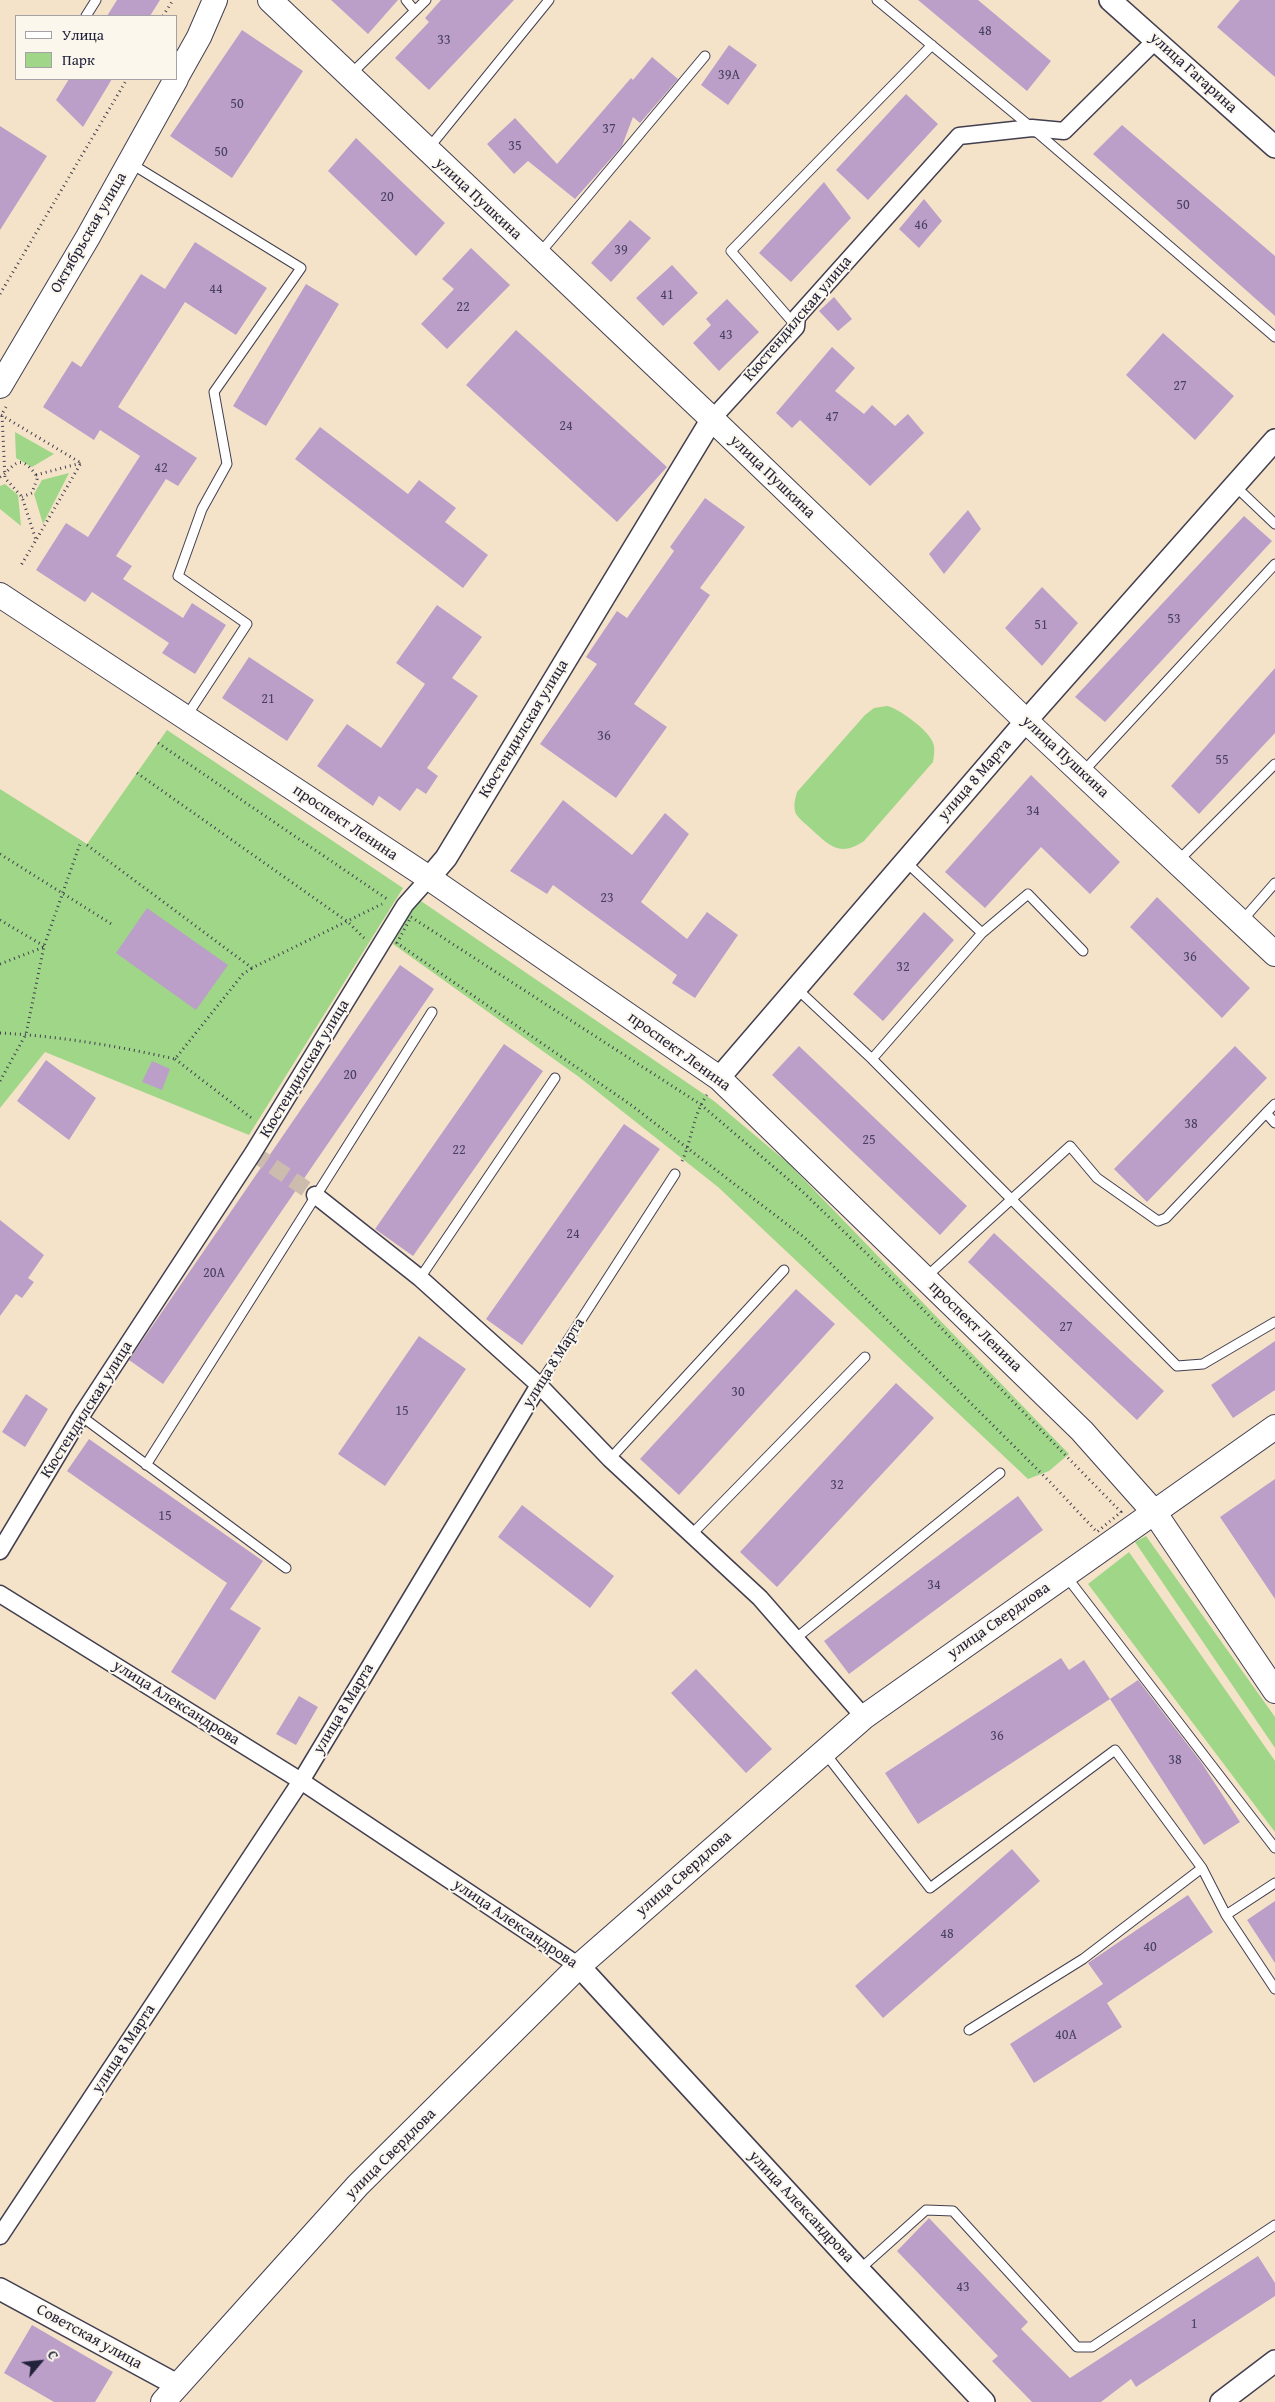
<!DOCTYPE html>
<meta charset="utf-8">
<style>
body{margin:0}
#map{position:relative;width:1275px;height:2402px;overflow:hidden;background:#f5e3c9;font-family:"Gentium Book Plus",serif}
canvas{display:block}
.legend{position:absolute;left:15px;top:15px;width:162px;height:65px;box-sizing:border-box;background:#fbf7ec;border:1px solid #a4a2a5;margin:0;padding:6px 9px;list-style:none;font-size:15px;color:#22223b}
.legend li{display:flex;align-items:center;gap:10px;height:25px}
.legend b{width:25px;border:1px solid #a4a2a5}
.north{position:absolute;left:15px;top:2337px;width:50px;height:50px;-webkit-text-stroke:4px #fbf7ec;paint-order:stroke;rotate:62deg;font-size:14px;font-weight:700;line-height:20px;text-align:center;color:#22223b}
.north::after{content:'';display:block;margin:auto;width:18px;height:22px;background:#22223b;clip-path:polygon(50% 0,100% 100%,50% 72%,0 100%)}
</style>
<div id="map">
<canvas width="1275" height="2402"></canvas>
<ul class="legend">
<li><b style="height:6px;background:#fff"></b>Улица</li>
<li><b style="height:14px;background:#9fd688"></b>Парк</li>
</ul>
<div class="north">С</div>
</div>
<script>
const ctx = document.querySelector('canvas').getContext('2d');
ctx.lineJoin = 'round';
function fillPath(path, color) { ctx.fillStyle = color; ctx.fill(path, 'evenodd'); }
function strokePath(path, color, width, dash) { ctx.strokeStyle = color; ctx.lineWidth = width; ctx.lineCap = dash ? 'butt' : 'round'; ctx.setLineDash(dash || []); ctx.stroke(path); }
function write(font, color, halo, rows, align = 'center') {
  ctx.font = font + ' "Gentium Book Plus",serif'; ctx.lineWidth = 4; ctx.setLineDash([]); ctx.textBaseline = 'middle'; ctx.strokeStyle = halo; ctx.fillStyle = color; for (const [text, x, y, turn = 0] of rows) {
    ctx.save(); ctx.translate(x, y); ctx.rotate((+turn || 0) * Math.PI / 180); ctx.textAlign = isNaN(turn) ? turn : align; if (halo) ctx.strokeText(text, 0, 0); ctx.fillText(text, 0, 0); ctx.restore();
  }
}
fillPath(new Path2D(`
 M15,432L54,454L32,467L16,458Z
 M69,473L43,524L34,494L42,480Z
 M5,484L18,495L21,526L0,509V486Z
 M887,706C898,708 925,728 931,739C936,746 934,754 933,762L864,841C839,858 829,845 810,828C806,824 799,819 796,814C793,807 795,799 797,792L865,715L874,708Z
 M167,730L403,888L249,1135L45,1052L0,1108V789L87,844Z
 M418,899L714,1101L788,1163L1069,1454L1049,1471L1028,1479L718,1187L579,1077L393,944Z
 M1146,1536L1275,1717V1748L1135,1542Z
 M1129,1552L1275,1761V1832L1088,1584Z`), '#9fd688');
fillPath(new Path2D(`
 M117,0H160L150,16H107Z
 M331,0H398L368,34Z
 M441,0H514L429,90L395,58L429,22L425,18Z
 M918,0H978L1051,61L1027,91Z
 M1240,0H1275V77L1217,27Z
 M242,30L303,71L232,178L170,136Z
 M729,45L757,65L728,105L701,85Z
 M652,57L678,79L640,123L633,117L622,146L575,199L528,161L514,174L487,144L515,118L557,164L631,78L633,80Z
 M69,79H112L83,127L56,100Z
 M906,94L938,124L868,200L836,170Z
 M1122,125L1275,256V316L1093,154Z
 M0,126L47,156L0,230Z
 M356,138L445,223L416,256L328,171Z
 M824,182L851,218L791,282L759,253Z
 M924,199L942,221L919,248L899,229Z
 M630,220L651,238L611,282L591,263Z
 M195,242L267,288L236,335L185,302L118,407L197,458L178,486L166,479L116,556L132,566L123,579L183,618L192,603L226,625L195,674L162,653L169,643L92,592L85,602L36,570L66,523L88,537L140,456L100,430L94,440L43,407L72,361L81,367L141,274L165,289Z
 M471,248L510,285L447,349L421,324L454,289L442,279Z
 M672,265L698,293L663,326L636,298Z
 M306,284L339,304L266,426L233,406Z
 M834,297L852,319L838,331L819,311Z
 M727,299L759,332L719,371L693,343L711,325L706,319Z
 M516,330L667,467L617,522L466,385Z
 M1163,333L1234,396L1195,440L1126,375Z
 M832,347L855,368L835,391L864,414L872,405L895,426L908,414L924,433L870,486L800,420L792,428L776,413Z
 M320,427L408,494L419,480L456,508L445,522L488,555L463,588L295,459Z
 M705,498L745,527L700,588L710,595L634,704L667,727L616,798L540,744L597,664L586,657L617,611L627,618L674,551L670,547Z
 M968,510L981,529L944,574L929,554Z
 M1244,516L1272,541L1105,722L1075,697Z
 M1042,587L1078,623L1042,666L1005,628Z
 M437,605L482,637L452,678L478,696L427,768L438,776L426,794L417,788L400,811L379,796L373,806L317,766L347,724L381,748L425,684L396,663Z
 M249,657L314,700L287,741L222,698Z
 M1275,668V733L1199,814L1171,786Z
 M1031,775L1120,862L1090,894L1041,847L985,908L945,872Z
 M563,800L632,855L665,813L689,834L641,902L687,939L707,912L738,935L695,998L672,983L677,975L553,885L547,894L510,871Z
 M1157,897L1250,988L1222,1018L1130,927Z
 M147,908L228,965L196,1010L116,953Z
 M924,912L954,940L883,1021L853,994Z
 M400,965L434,989L163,1384L129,1360Z
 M504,1044L543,1071L413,1256L375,1229Z
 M799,1046L967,1206L940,1235L772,1075Z
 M1235,1046L1267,1078L1147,1202L1114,1169Z
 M46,1060L96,1098L69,1140L17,1101Z
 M152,1061L170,1069L162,1090L142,1082Z
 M624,1124L660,1149L522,1345L486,1319Z
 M0,1220L44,1255L28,1278L34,1282L22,1298L16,1294L0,1316Z
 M994,1233L1164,1391L1137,1420L968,1262Z
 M796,1289L835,1324L679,1495L640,1459Z
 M419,1336L466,1369L385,1486L338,1454Z
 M1275,1341V1390L1233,1418L1211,1385Z
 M896,1383L934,1418L777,1587L740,1552Z
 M26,1394L48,1409L25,1447L2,1432Z
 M89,1439L263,1561L230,1609L261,1628L215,1700L171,1672L227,1583L67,1471Z
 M1275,1479V1599L1220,1517Z
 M1018,1496L1043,1530L849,1674L824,1641Z
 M522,1505L614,1576L590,1608L498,1537Z
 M1061,1658L1069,1670L1084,1660L1110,1699L918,1824L885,1773Z
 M696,1669L772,1749L746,1773L671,1693Z
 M1138,1680L1201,1762L1240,1822L1204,1845L1110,1699Z
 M299,1696L318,1707L296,1745L276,1734Z
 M1012,1849L1040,1881L883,2018L855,1986Z
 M1188,1895L1213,1932L1107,2003L1122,2027L1034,2083L1010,2044L1103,1984L1088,1963Z
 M1275,1901V1963L1247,1920Z
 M929,2218L1028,2322L1021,2329L1070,2378L1258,2256L1275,2283V2296L1136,2387L1131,2379L1101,2402H1032L992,2361L998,2356L897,2251Z
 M32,2325L113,2372L95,2402H54L4,2373Z`), '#bc9fc9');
strokePath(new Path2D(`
 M253,1153L315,1195`), '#cbbcad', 16, [16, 8]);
const service = new Path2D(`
 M406,0L415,11
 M877,0L1032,128L1275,337
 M86,16L96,0
 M351,74L426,0
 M428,149L549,0
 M130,163L301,268L214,392L227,464L202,509L178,576L247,624L186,717
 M540,253L705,56
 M796,326L731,251L932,45
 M1234,485L1275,524
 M1082,773L1275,564
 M906,862L982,933
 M1177,862L1275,764
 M1241,922L1275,883
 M796,988L872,1059L1177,1366L1203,1364L1275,1322
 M872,1059L982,933L1028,894L1083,951
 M1266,1113L1275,1104
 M420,1278L555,1078
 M925,1278L1070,1146L1097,1178L1158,1221L1166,1218L1266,1113L1275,1123
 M539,1385L675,1174
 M81,1416L286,1568
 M610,1459L784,1270
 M146,1465L432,1012
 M692,1534L865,1357
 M1066,1576L1275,1848
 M795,1639L1000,1473
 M825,1753L930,1888L1115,1750L1202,1868L1226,1915L1275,1883
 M1226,1915L1275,1989
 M969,2030L1083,1959L1202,1868
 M859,2270L926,2210L953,2211L1077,2347H1092L1275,2225`);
const minor = new Path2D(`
 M712,419L796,327L797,317L959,136L1032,128L1064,131L1156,40
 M315,1195L420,1278L539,1385L610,1459L760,1598L864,1717
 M0,1551L81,1416L253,1153L405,905L429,878
 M0,1594L301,1781L579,1966
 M0,2236L301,1781L539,1385`);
const tertiary = new Path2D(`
 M1110,0L1275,147
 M429,878L446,858L712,419
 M719,1078L1026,721L1275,440
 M579,1966L859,2270L984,2402
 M0,2289L177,2385
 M1221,2402L1275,2361`);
const secondary = new Path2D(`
 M270,0L712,419L1026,721L1275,954
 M176,78L199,37L215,0
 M0,386L88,237L176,79
 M0,595L429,878L719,1078L1082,1431L1154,1512L1275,1691
 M163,2402L358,2185L579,1966L864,1717L1275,1427`);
strokePath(service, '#423f50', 11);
strokePath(minor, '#423f50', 19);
strokePath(tertiary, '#423f50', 24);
strokePath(secondary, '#423f50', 26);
strokePath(new Path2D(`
 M163,16L173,0
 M0,294L127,79
 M6,407L2,414L5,478L22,497L36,540L20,567
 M1,415L81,463L36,540
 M36,475L81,463
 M0,477C13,469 18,450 36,475L37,479L32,493L22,497
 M158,743L387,899
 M137,773L348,922L364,938
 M87,845L252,968L382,904
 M0,854L113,925
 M411,917L700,1104L803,1192L898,1284L1121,1512L1097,1532L1051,1483L805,1238L631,1105L397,943Z
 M0,920L44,946
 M0,964L44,947
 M0,1033C58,1036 118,1046 175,1059L243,974L252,968
 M175,1059L254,1120
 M0,1081L26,1034L44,946L81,841
 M682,1161C692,1140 693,1114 707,1095`), '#423f50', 3, [1, 4]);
strokePath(service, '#fff', 9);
strokePath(minor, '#fff', 16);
strokePath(tertiary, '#fff', 21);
strokePath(secondary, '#fff', 24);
write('14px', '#48415e', null, [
 ["48",985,31],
 ["33",444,40],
 ["39А",729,75],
 ["50",237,104],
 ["37",609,129],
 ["35",515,146],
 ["50",221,152],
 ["20",387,197],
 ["50",1183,205],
 ["46",921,225],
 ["39",621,250],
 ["44",216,289],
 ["41",667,295],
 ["22",463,307],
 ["43",726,335],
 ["27",1180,386],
 ["47",832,417],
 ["24",566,426],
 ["42",161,468],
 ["53",1174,619],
 ["51",1041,625],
 ["21",268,699],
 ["36",604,736],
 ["55",1222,760],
 ["34",1033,811],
 ["23",607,898],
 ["36",1190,957],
 ["32",903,967],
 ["20",350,1075],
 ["38",1191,1124],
 ["25",869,1140],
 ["22",459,1150],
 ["24",573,1234],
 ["20А",214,1273],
 ["27",1066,1327],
 ["30",738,1392],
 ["15",402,1411],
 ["32",837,1485],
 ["15",165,1516],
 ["34",934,1585],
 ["36",997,1736],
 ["38",1175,1760],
 ["48",947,1934],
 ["40",1150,1947],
 ["40А",1066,2035],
 ["43",963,2287],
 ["1",1194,2324]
]);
write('16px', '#22223b', '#fbf7ec', [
 ["улица Гагарина",1193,73,42],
 ["улица Пушкина",478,199,43],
 ["Октябрьская улица",89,233,-60],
 ["Кюстендилская улица",798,319,-50],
 ["улица Пушкина",772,477,44],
 ["Кюстендилская улица",524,729,-59],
 ["улица Пушкина",1065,757,43],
 ["улица 8 Марта",975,780,-49],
 ["проспект Ленина",345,823,34],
 ["проспект Ленина",679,1052,36],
 ["Кюстендилская улица",305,1069,-59],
 ["проспект Ленина",975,1327,44],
 ["улица 8 Марта",554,1363,-58],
 ["Кюстендилская улица",87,1410,-58],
 ["улица Свердлова",999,1621,-35],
 ["улица Александрова",176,1703,32],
 ["улица 8 Марта",344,1709,-59],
 ["улица Свердлова",684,1874,-41],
 ["улица Александрова",515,1924,34],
 ["улица 8 Марта",124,2049,-57],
 ["улица Свердлова",391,2154,-45],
 ["улица Александрова",801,2207,47],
 ["Советская улица",89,2337,29]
]);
</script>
